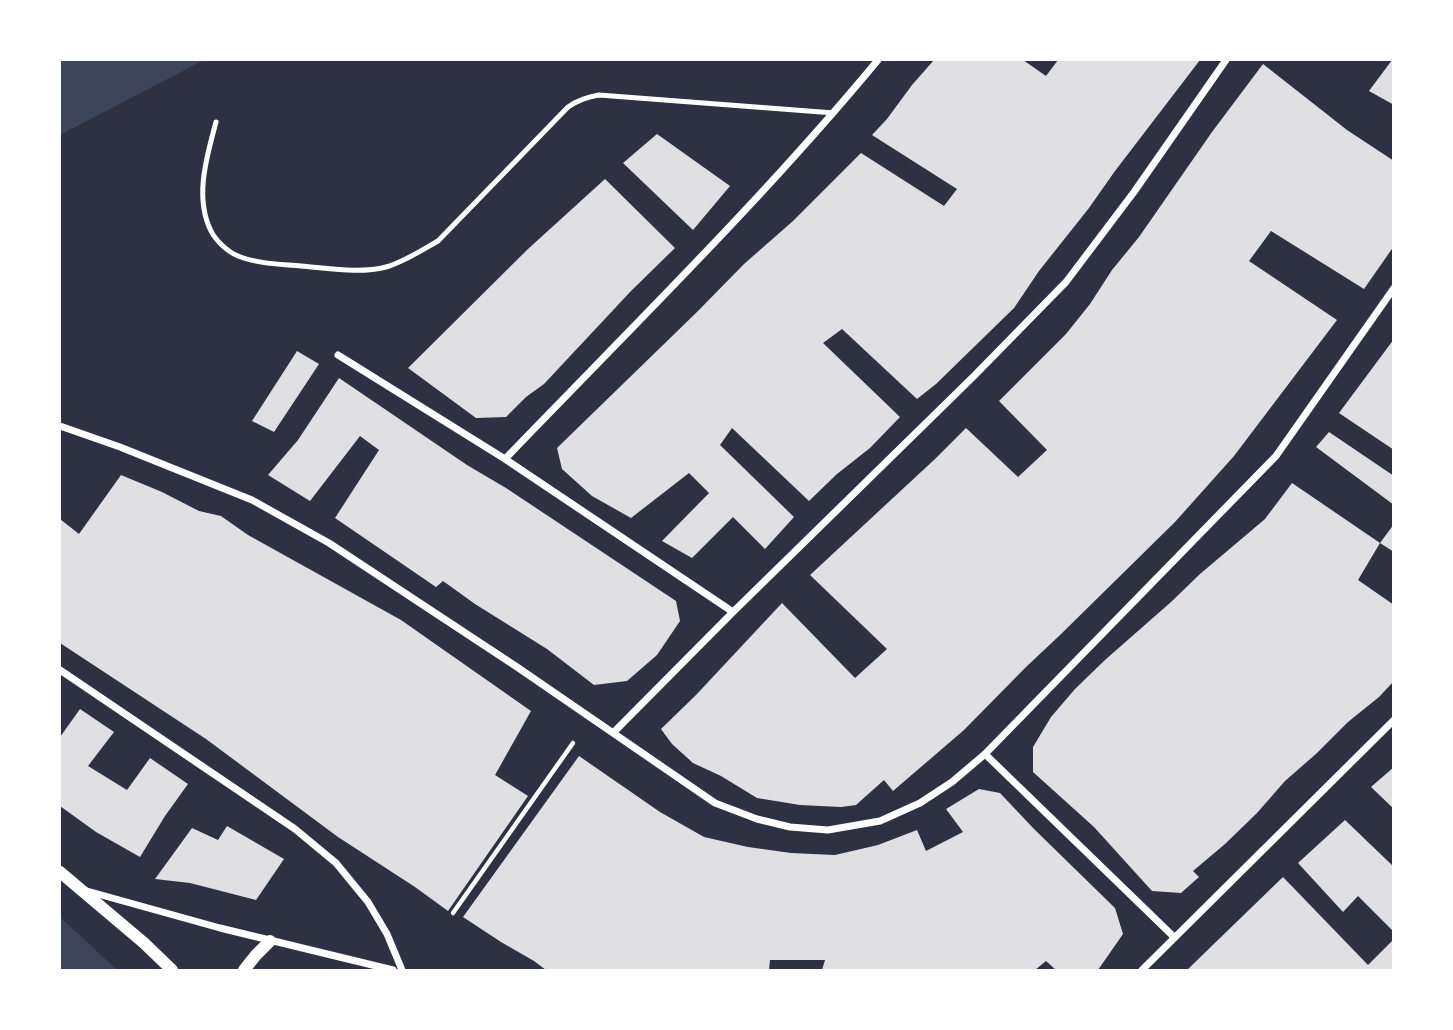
<!DOCTYPE html>
<style>
body{margin:0}
#map{position:relative;width:1453px;height:1030px;overflow:hidden;background:#2d3142;font-family:Rubik,sans-serif}
canvas{display:block}
.frame{position:absolute;inset:0;border:61px solid #fff;pointer-events:none}
</style>
<div id="map">
<canvas width="1453" height="1030"></canvas>
<div class="frame"></div>
</div>
<script>
const ctx = document.querySelector('canvas').getContext('2d');
ctx.lineJoin = 'round';
function fillPath(path, color) { ctx.fillStyle = color; ctx.fill(path, 'evenodd'); }
function strokePath(path, color, width, dash) { ctx.strokeStyle = color; ctx.lineWidth = width; ctx.lineCap = dash ? 'butt' : 'round'; ctx.setLineDash(dash || []); ctx.stroke(path); }
fillPath(new Path2D(`
 M60,60H204L60,135Z
 M60,917L117,970H60Z`), '#3c4559');
fillPath(new Path2D(`
 M934,60H1023L1046,76L1058,60H1200L1115,171L1089,208L1039,271L1014,308L936,384L917,399L842,329L823,343L900,417L870,448L837,474L809,501L732,428L720,445L794,517L765,549L733,517L692,558L662,541L709,493L689,473L631,518L592,496L562,469L557,448L698,311L744,264L793,221L861,153L944,206L957,189L872,135L887,119L912,85Z
 M1392,60H1394V105L1369,91Z
 M1263,64L1347,130L1394,161V246L1364,289L1271,231L1249,261L1337,320L1234,456L1175,522L1059,636L1026,667L964,730L893,791L884,780L856,805L841,807L800,805L757,798L721,776L693,763L672,744L661,729L696,695L782,603L855,678L887,649L810,575L935,459L966,428L1018,477L1047,450L999,401L1066,334L1090,304L1112,270L1139,237L1212,132Z
 M657,134L730,186L693,230L623,163Z
 M605,179L675,248L631,291L544,384L526,397L506,417L476,418L408,368L528,249Z
 M1394,339V450L1339,413Z
 M297,351L319,364L274,432L252,421Z
 M339,378L467,465L506,488L676,601L680,621L657,655L627,681L594,685L547,649L475,604L443,581L436,587L335,518L379,450L360,436L310,501L268,475L298,440Z
 M1329,432L1394,476V505L1316,447Z
 M121,475L162,492L199,511L221,516L248,535L401,620L531,711L495,775L528,796L448,911L415,887L338,837L206,739L60,643V519L79,534Z
 M1292,483L1380,543L1358,580L1394,605V681L1379,697L1348,722L1317,753L1285,781L1257,813L1225,844L1193,871L1199,877L1181,893L1152,891L1094,827L1033,772V747L1051,717L1075,689L1105,660L1171,602L1200,574L1265,519Z
 M1394,524V552L1380,543Z
 M80,709L114,732L88,766L127,790L150,758L188,784L165,816L140,857L96,832L60,806V737Z
 M579,756L660,812L704,837L748,847L791,853L835,855L878,845L917,830L926,851L963,832L946,809L979,789L1000,793L1034,829L1115,908L1123,934L1098,970H1056L1046,961L1035,970H822L825,960H770L769,970H546L534,961L501,942L463,917Z
 M1394,767V809L1371,787Z
 M1345,820L1394,867V932L1358,896L1343,912L1298,863Z
 M227,826L284,859L256,900L190,883L155,879L192,828L218,840Z
 M1283,877L1368,965L1394,939V970H1187Z`), '#e0e0e3');
strokePath(new Path2D(`
 M453,913L573,743`), '#fff', 4.5);
strokePath(new Path2D(`
 M216,122C207,156 194,197 211,231C216,241 228,252 238,256C258,264 280,264 301,266C328,268 359,274 386,267C404,262 422,250 438,241L568,107C578,100 587,97 599,95L834,113`), '#fff', 5);
strokePath(new Path2D(`
 M338,355L505,459L733,612
 M60,426L120,447L252,500L329,543L517,667L715,803L757,819L790,827L828,830L880,821L920,803L952,782L985,754L1276,456L1394,288
 M505,459C631,328 762,200 878,60
 M60,670L295,829L336,863L368,902L387,934L402,970
 M613,733L733,612L974,376L1066,282L1134,192L1226,60
 M985,754L1174,937
 M87,891L220,928L393,970
 M1142,970L1394,720`), '#fff', 7);
strokePath(new Path2D(`
 M60,872L144,943L172,970
 M244,970L256,955L270,941`), '#fff', 12);
</script>
